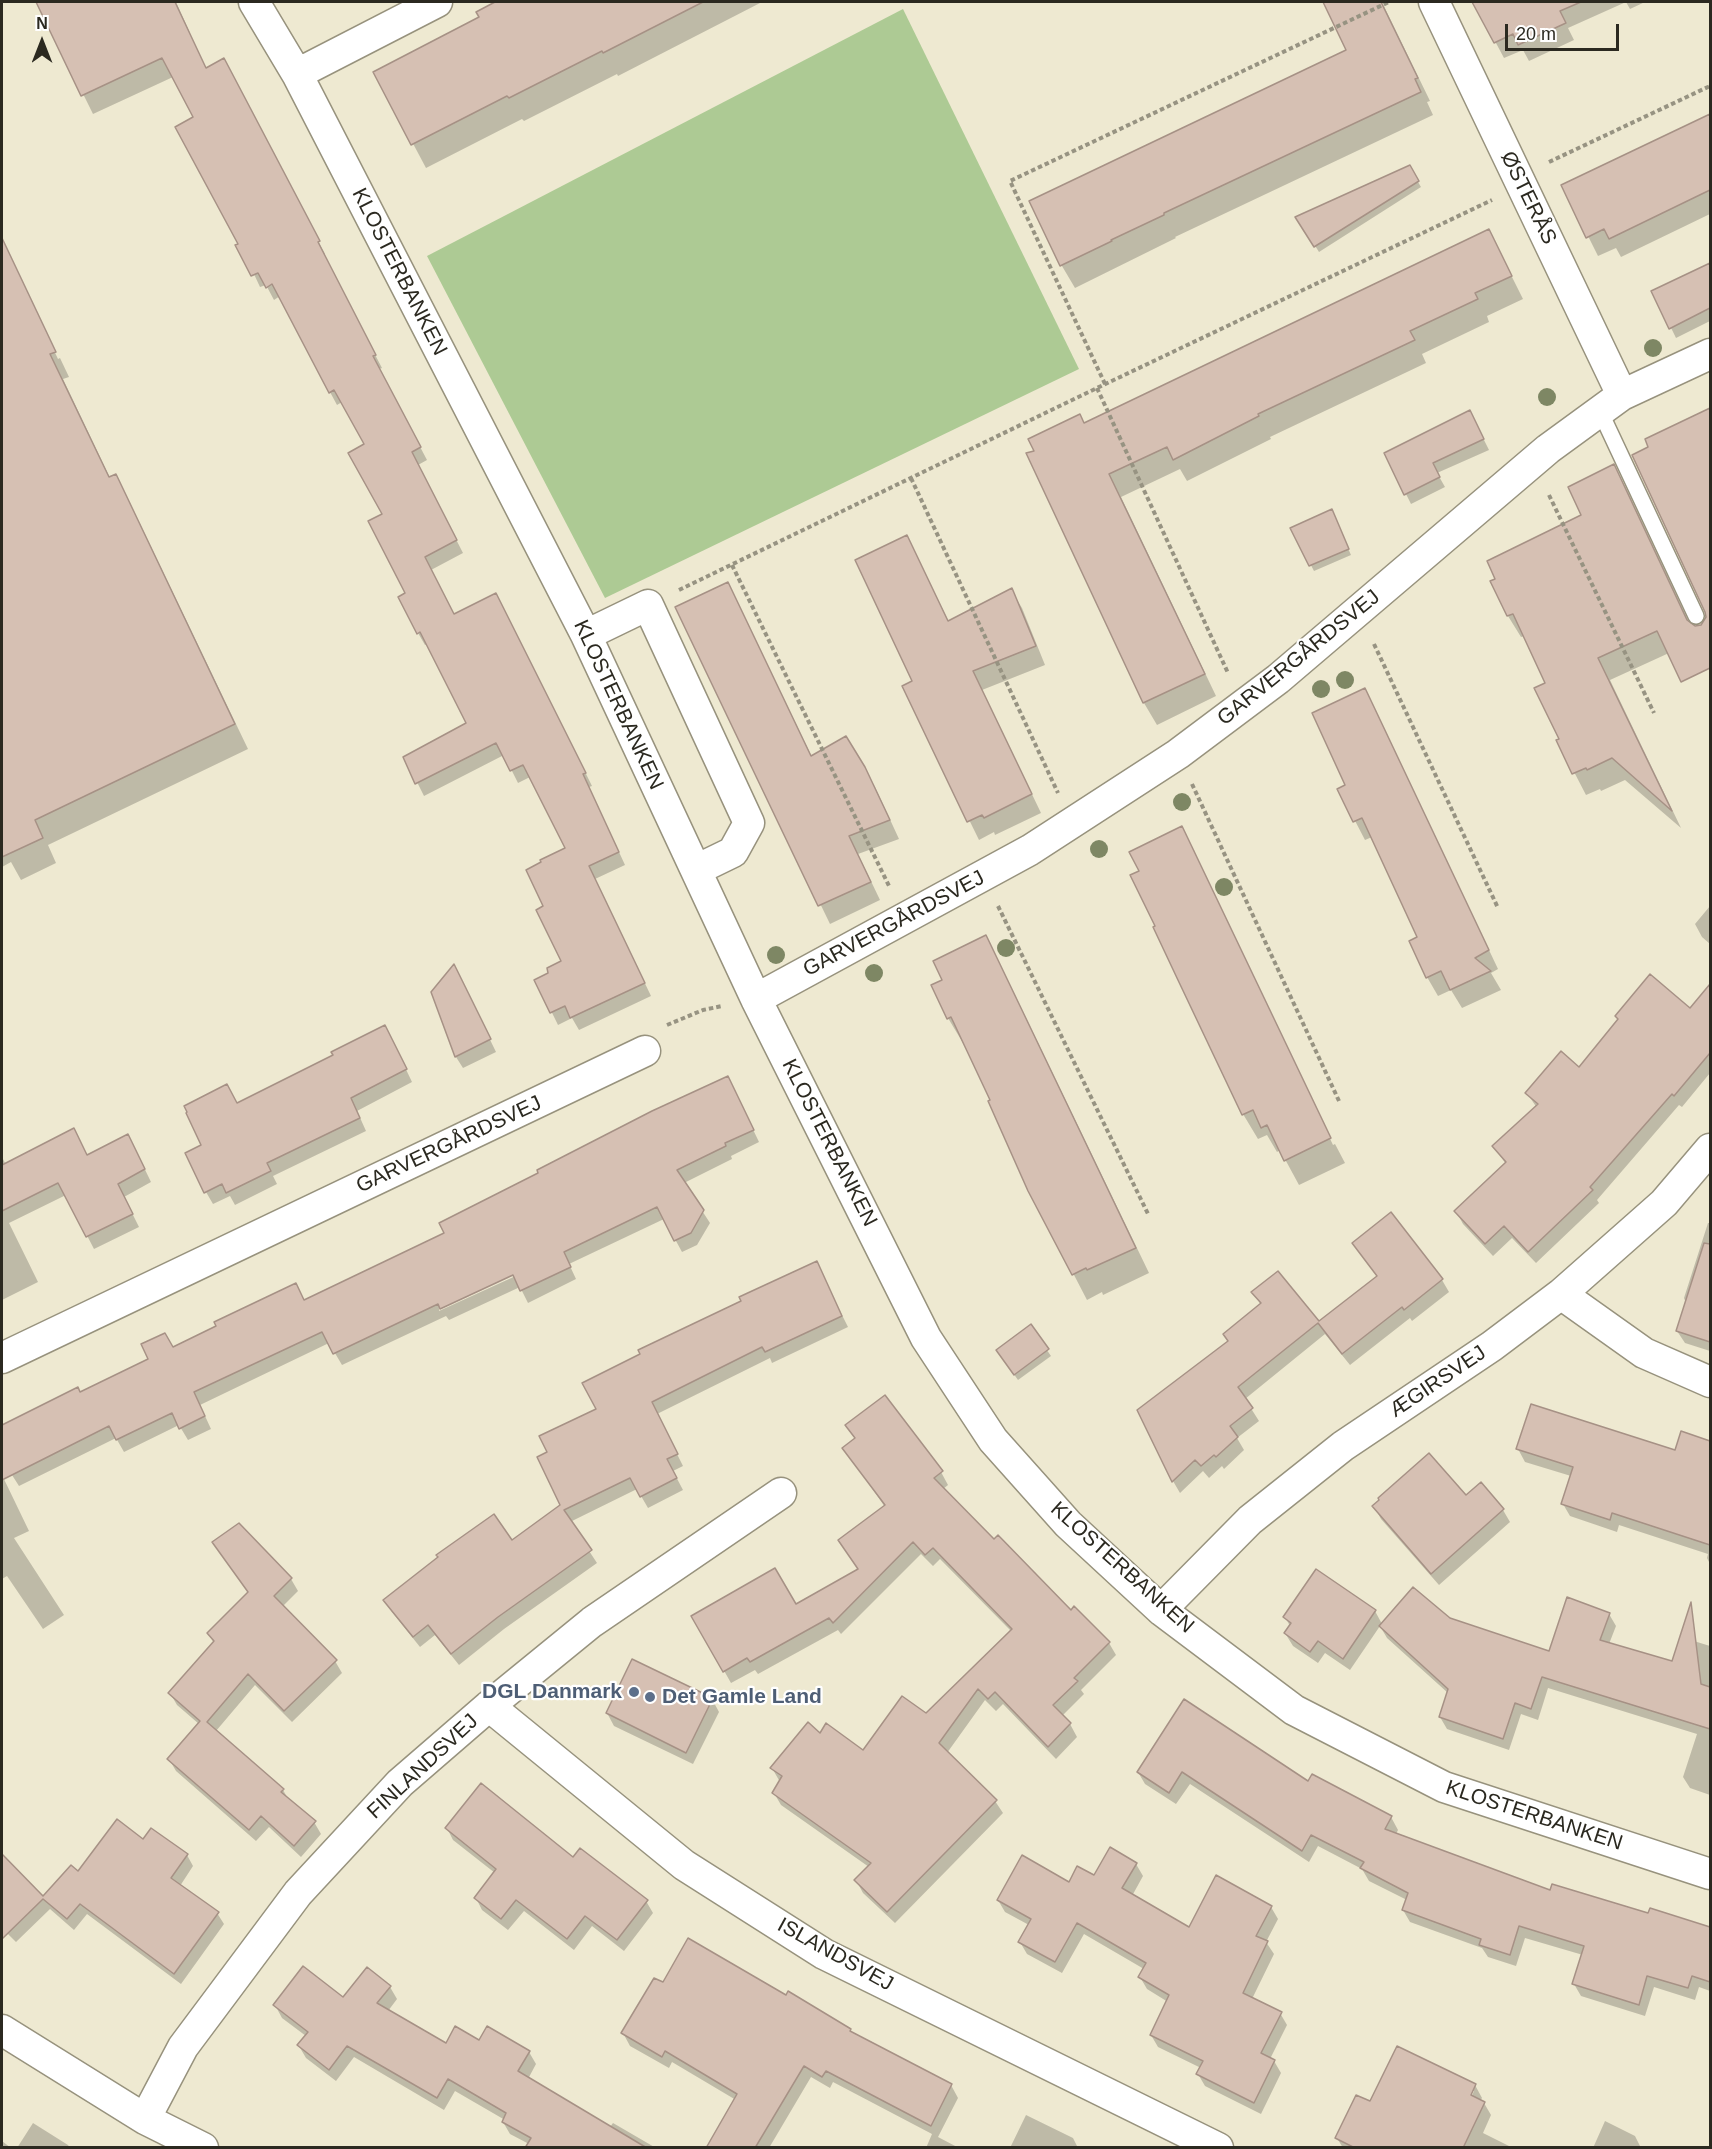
<!DOCTYPE html>
<meta charset="utf-8">
<style>
body{margin:0}
#map{position:relative;width:1712px;height:2149px;overflow:hidden;background:#eee9d1;font-family:Arial,sans-serif}
canvas{display:block}
.frame{position:absolute;inset:0;border:3px solid #2b2920;pointer-events:none}
.north{position:absolute;left:12px;top:12px;width:60px;height:60px;-webkit-text-stroke:4px #fff;paint-order:stroke;rotate:0deg;font-size:16px;font-weight:700;line-height:24px;text-align:center;color:#2b2920}
.north::after{content:'';display:block;margin:auto;width:21px;height:27px;background:#2b2920;clip-path:polygon(50% 0,100% 100%,50% 72%,0 100%)}
.scale{position:absolute;left:1505px;top:24px;width:114px;height:27px;box-sizing:border-box;border:3px solid #2b2920;border-top:0;padding-left:8px;font-size:18px;line-height:21px;white-space:nowrap;color:#2b2920;-webkit-text-stroke:4px #fff;paint-order:stroke}
</style>
<div id="map">
<canvas width="1712" height="2149"></canvas>
<div class="frame"></div>
<div class="north">N</div>
<div class="scale">20 m</div>
</div>
<script>
const ctx = document.querySelector('canvas').getContext('2d');
ctx.lineJoin = 'round';
function fillPath(path, color) { ctx.fillStyle = color; ctx.fill(path, 'evenodd'); }
function strokePath(path, color, width, dash) { ctx.strokeStyle = color; ctx.lineWidth = width; ctx.lineCap = dash ? 'butt' : 'round'; ctx.setLineDash(dash || []); ctx.stroke(path); }
function write(font, color, halo, rows, align = 'center') {
  ctx.font = font + ' Arial,sans-serif'; ctx.lineWidth = 4.5; ctx.setLineDash([]); ctx.textBaseline = 'middle'; ctx.strokeStyle = halo; ctx.fillStyle = color; for (const [text, x, y, turn = 0] of rows) {
    ctx.save(); ctx.translate(x, y); ctx.rotate((+turn || 0) * Math.PI / 180); ctx.textAlign = isNaN(turn) ? turn : align; if (halo) ctx.strokeText(text, 0, 0); ctx.fillText(text, 0, 0); ctx.restore();
  }
}
fillPath(new Path2D(`
 M903,9L1079,369L605,598L427,256Z`), '#adca94');
fillPath(new Path2D(`
 M47,2H176L190,33L159,53L173,77L93,114L39,5Z
 M498,2H762L618,76L617,74L524,121L522,119L426,168L375,72L481,18L478,12Z
 M1325,2H1382L1430,101L1427,102L1433,115L1175,237L1176,238L1075,288L1062,266L1031,201L1348,50Z
 M1474,2H1645L1630,9L1626,2L1568,28L1574,40L1529,61L1523,50L1504,58Z
 M206,70L231,73L325,254L323,255L382,368L379,369L427,460L418,465L463,553L431,570L454,615L503,607L592,786L589,787L625,865L595,879L651,996L579,1030L572,1018L558,1025L536,980L550,973L563,962L545,907L567,849L530,777L518,783L504,755L424,796L405,758L468,724L428,644L425,645L418,633L366,445L342,402L337,405L330,392L280,296L274,300L266,285L260,287L240,244L195,118Z
 M1710,116V214L1621,257L1616,248L1598,256L1563,186Z
 M1409,167L1421,187L1319,252L1297,217Z
 M1489,231L1523,299L1487,316L1489,322L1422,354L1426,363L1270,437L1271,439L1187,481L1180,469L1121,497L1216,696L1157,725L1144,703L1028,454L1085,424Z
 M2,241L58,359L60,358L69,377L63,379L110,478L115,476L129,501L248,749L48,845L56,863L21,880L11,862L2,867Z
 M1710,264V321L1676,338L1653,291Z
 M1710,410V652L1678,667L1669,653L1610,680L1681,828L1625,780L1601,791L1600,789L1586,795L1558,741L1561,740L1547,684L1525,636L1521,637L1508,616L1583,516L1613,466L1626,488L1690,624L1694,627L1701,626L1707,618L1647,440Z
 M1475,422L1489,450L1437,473L1445,487L1411,504L1386,454Z
 M1334,517L1351,555L1314,571L1292,529Z
 M907,537L949,622L1011,590L1022,608L1045,665L982,690L1041,813L995,835L994,832L979,840L904,687L914,682Z
 M737,602L812,757L846,738L875,787L899,839L858,854L880,900L830,924L677,608Z
 M1364,690L1375,709L1498,969L1491,973L1501,990L1462,1008L1451,990L1438,996L1427,977L1419,938L1372,837L1365,840L1339,790L1347,786Z
 M1181,828L1195,852H1193L1333,1145L1335,1144L1345,1163L1299,1185L1280,1150L1277,1152L1267,1135L1258,1139L1243,1114L1132,875L1141,871Z
 M1710,906V944L1702,937L1695,924Z
 M985,937L999,962L1149,1273L1103,1295L1102,1292L1087,1300L1060,1248L964,1042L963,1043L948,1018L944,980Z
 M460,978L496,1052L463,1068L456,1057L433,992Z
 M1710,986V1073L1682,1107L1679,1105L1597,1200L1599,1203L1536,1263L1512,1238L1493,1256L1463,1224L1456,1211L1506,1164L1494,1147L1537,1108L1527,1093L1579,1069L1690,1010Z
 M392,1040L412,1082L357,1111L366,1131L273,1176L277,1184L235,1205L230,1196L213,1204L206,1192L204,1146L237,1104Z
 M734,1090L759,1142L731,1156L732,1159L684,1183L710,1223L697,1245L682,1252L664,1219L569,1264L576,1279L528,1303L520,1287L449,1320L446,1316L342,1365L329,1343L200,1405L211,1429L188,1440L179,1425L124,1452L116,1438L19,1486L12,1475L2,1453V1427L77,1389L79,1394L173,1349L304,1302ZM519,1271L520,1274L439,1311V1308Z
 M135,1149L151,1182L124,1197L139,1227L94,1249L66,1195L9,1223L38,1282L2,1300V1157L6,1165L87,1156Z
 M1391,1215L1442,1280L1449,1292L1412,1321L1410,1318L1350,1365L1325,1334L1245,1399L1259,1421L1237,1438L1244,1450L1224,1469L1222,1466L1209,1478L1203,1471L1180,1493L1173,1481L1229,1342L1261,1305L1253,1292L1319,1324L1378,1278L1354,1243Z
 M1708,1223H1710V1351L1685,1343L1677,1331L1686,1303L1684,1298Z
 M816,1263L848,1327L772,1363L770,1358L657,1414L683,1466L673,1471L683,1490L648,1508L637,1489L570,1522L597,1563L504,1629L459,1665L435,1635L420,1647L392,1612L385,1600L511,1542L562,1506L549,1453L598,1410L743,1302Z
 M1031,1327L1051,1356L1018,1380L1001,1356Z
 M847,1425L941,1472L948,1485L943,1489L994,1541L1071,1612L1109,1643L1116,1655L1081,1690L1084,1694L1062,1716L1070,1724L1077,1737L1056,1759L1003,1704L996,1711L985,1700L947,1753L995,1801L1003,1813L895,1923L863,1893L856,1880L869,1867L781,1805L774,1793L780,1782L772,1768L820,1735L863,1752L926,1715L1011,1631L940,1559L933,1566L921,1554L841,1634L838,1630L758,1674L755,1670L731,1683L693,1616L795,1606L859,1570L840,1541L885,1507L844,1448L855,1439Z
 M1682,1433L1710,1442V1564L1707,1558L1708,1554L1619,1525L1617,1532L1570,1516L1563,1504L1571,1476L1525,1462L1518,1449L1676,1452Z
 M2,1475L29,1531L14,1538L64,1615L43,1629L7,1576L2,1579Z
 M1466,1497L1503,1510L1510,1522L1439,1585L1381,1519L1374,1506Z
 M221,1554L291,1579L298,1591L282,1607L335,1661L342,1673L292,1722L255,1685L216,1731L283,1790L290,1802L314,1822L321,1834L301,1857L269,1827L256,1841L176,1771L169,1759L199,1724L177,1705L170,1693L214,1643L208,1633L249,1593Z
 M1375,1611L1382,1624L1449,1620L1550,1653L1609,1614L1616,1626L1609,1644L1673,1663L1681,1637L1710,1646V1795L1690,1788L1683,1777L1697,1734L1548,1688L1538,1720L1521,1714L1509,1750L1447,1729L1440,1717L1448,1693L1387,1638L1380,1626L1350,1670L1325,1653L1318,1663L1293,1646L1285,1633L1290,1626L1285,1617Z
 M712,1699L719,1712L693,1764L614,1726L607,1713Z
 M1185,1701L1309,1783L1391,1817L1398,1830L1396,1834L1551,1892L1649,1915L1651,1910L1710,1928V1991L1699,1987L1695,2000L1654,1987L1645,2016L1581,1996L1574,1984L1583,1955L1525,1938L1516,1966L1488,1957L1482,1948L1410,1922L1403,1910L1407,1900L1369,1881L1362,1869L1318,1846L1309,1862L1190,1784L1176,1804L1145,1784L1138,1772Z
 M447,1828L574,1859L646,1901L653,1913L624,1951L592,1926L574,1950L524,1911L508,1930L482,1910L476,1898L495,1873L453,1840Z
 M143,1841L187,1855L193,1866L180,1886L217,1913L224,1924L181,1984L87,1914L74,1930L50,1909L16,1942L2,1928V1857L43,1898L78,1873Z
 M1136,1864L1143,1876L1132,1896L1189,1930L1271,1907L1278,1919L1266,1942L1274,1954L1252,1999L1280,2013L1287,2025L1270,2059L1274,2061L1281,2073L1261,2114L1205,2086L1198,2074L1201,2068L1158,2047L1151,2035L1168,2002L1147,1989L1140,1977L1144,1969L1084,1934L1062,1973L1027,1954L1020,1942L1029,1925L1005,1912L998,1900L1094,1878Z
 M663,1984L786,1997L951,2085L958,2098L938,2137L959,2148H926L932,2134L833,2082L830,2088L811,2077L769,2148H708L736,2100L672,2062L669,2068L630,2046L623,2033Z
 M390,1987L397,1999L388,2011L446,2045L479,2042L529,2052L536,2064L528,2079L610,2127L613,2123L656,2148H527L529,2144L510,2134L503,2122L505,2120L455,2091L444,2110L354,2057L336,2081L306,2058L299,2046L306,2036L282,2018L275,2005L344,1999Z
 M1475,2085L1482,2098L1480,2101L1484,2103L1491,2115L1483,2133L1513,2148H1343L1337,2138L1370,2103ZM1471,2091H1474L1469,2102Z
 M1026,2115L1073,2138L1078,2148H1010Z
 M1605,2121L1635,2136L1641,2148H1593Z
 M33,2123L68,2145L70,2148H17Z
 M2,2141L11,2148H2Z`), '#0003');
const building = new Path2D(`
 M36,2H175L206,68L224,58L320,241L318,242L376,355L373,356L421,447L412,452L457,540L425,557L454,614L496,593L586,773L583,774L619,852L589,866L645,983L570,1018L565,1006L550,1013L534,980L548,973L547,968L561,961L536,910L543,906L526,870L541,862L540,860L565,848L523,765L510,771L496,743L415,784L403,757L466,723L420,632L417,634L398,597L405,593L368,521L382,514L348,453L364,444L334,390L329,393L272,284L266,288L258,273L251,276L235,245L238,244L175,127L193,117L162,58L81,96Z
 M495,2H703L603,53L602,51L509,98L507,96L411,145L373,72L479,17L476,12Z
 M1323,2H1381L1418,78L1415,79L1421,92L1164,213V215L1111,240L1112,241L1060,266L1029,201L1346,50Z
 M1472,2H1581L1560,11L1566,23L1518,45L1513,34L1494,43Z
 M1710,114V190L1609,239L1604,229L1586,238L1561,185Z
 M1410,165L1419,181L1314,247L1295,217Z
 M1489,229L1512,276L1475,293L1478,299L1410,331L1415,340L1258,414L1259,416L1173,460L1167,447L1109,474L1205,674L1143,703L1026,453L1034,451L1028,439L1080,414L1084,423Z
 M2,238L56,352L50,354L109,477L116,474L235,724L35,820L43,838L2,857Z
 M1710,263V308L1669,329L1651,291Z
 M1710,408V668L1681,682L1657,631L1598,658L1672,811L1612,758L1587,770L1586,768L1572,774L1556,740L1559,739L1534,688L1545,683L1513,614L1507,616L1490,581L1495,579L1487,561L1581,515L1568,487L1614,464L1687,620L1695,626L1701,625L1706,617L1705,612L1632,455L1648,447L1645,439Z
 M1470,410L1484,439L1433,463L1440,477L1404,495L1384,453Z
 M1332,509L1349,549L1309,566L1290,528Z
 M907,535L948,621L1012,588L1036,646L973,671L1032,794L984,818L982,815L967,822L902,686L912,681L855,560Z
 M728,582L811,756L846,736L865,767L890,820L849,836L871,882L818,906L675,607Z
 M1365,688L1489,950L1475,958L1491,971L1450,990L1441,971L1426,978L1409,941L1417,937L1362,818L1353,822L1337,789L1345,785L1312,713Z
 M1182,826L1331,1138L1284,1161L1267,1125L1261,1128L1253,1110L1242,1115L1177,978L1153,927L1155,926L1130,875L1139,871L1129,852Z
 M986,935L1136,1248L1087,1270L1086,1268L1072,1275L1028,1191L988,1101L990,1100L951,1017L947,1019L931,985L942,980L933,961Z
 M454,964L491,1039L455,1057L431,992Z
 M1650,974L1690,1008L1710,984V1053L1674,1096L1672,1094L1590,1187L1593,1190L1528,1252L1504,1226L1485,1244L1454,1211L1506,1162L1492,1146L1538,1104L1525,1093L1561,1051L1579,1067L1618,1019L1615,1016Z
 M385,1025L407,1069L351,1098L360,1118L267,1163L271,1171L226,1193L222,1184L204,1193L185,1153L201,1145L186,1113L187,1112L184,1106L227,1084L237,1103L333,1055L331,1052Z
 M728,1076L754,1130L725,1143L726,1146L677,1170L704,1210L691,1233L674,1241L657,1207L564,1252L571,1267L520,1291L513,1275L440,1309L438,1304L333,1354L322,1332L194,1392L205,1416L179,1429L172,1413L116,1440L109,1426L2,1480V1425L78,1387L80,1392L148,1359L141,1344L165,1333L173,1347L216,1326L214,1322L296,1283L304,1300L444,1233L439,1223L538,1173L537,1170L652,1111Z
 M74,1128L87,1155L128,1134L145,1169L118,1184L133,1214L86,1237L58,1183L2,1211V1165Z
 M1391,1212L1443,1279L1404,1310L1402,1307L1342,1354L1318,1323L1238,1387L1253,1408L1230,1426L1238,1437L1216,1457L1214,1455L1201,1466L1195,1460L1172,1482L1137,1410L1228,1341L1223,1334L1261,1303L1251,1292L1278,1271L1319,1321L1377,1276L1352,1243Z
 M1704,1243L1710,1244V1342L1676,1331Z
 M817,1261L842,1316L765,1352L762,1347L652,1402L678,1454L667,1459L677,1478L640,1497L630,1478L564,1510L592,1550L498,1617L451,1654L428,1625L413,1637L383,1600L438,1557L436,1555L494,1514L512,1540L560,1505L537,1457L547,1452L539,1436L596,1409L582,1383L640,1354L638,1350L741,1301L739,1297Z
 M1031,1324L1049,1349L1014,1375L996,1350Z
 M885,1395L943,1471L934,1478L994,1539L998,1535L1071,1610L1074,1606L1110,1642L1074,1678L1078,1681L1053,1705L1071,1723L1048,1747L995,1692L988,1699L978,1689L939,1743L997,1800L887,1912L854,1880L871,1863L772,1793L782,1776L770,1768L808,1722L820,1733L826,1723L863,1750L902,1696L926,1713L1012,1629L933,1548L925,1555L913,1542L833,1623L829,1618L750,1662L747,1658L723,1672L691,1616L775,1568L796,1604L858,1569L838,1540L885,1505L842,1448L855,1438L845,1425Z
 M1531,1404L1675,1450L1681,1431L1710,1441V1545L1612,1513L1610,1520L1561,1504L1573,1467L1516,1449Z
 M1429,1453L1466,1495L1481,1482L1504,1509L1431,1574L1372,1506L1379,1500L1378,1498Z
 M239,1523L292,1578L274,1596L337,1660L284,1711L248,1674L207,1722L284,1789L281,1792L316,1821L294,1846L261,1816L249,1830L167,1759L200,1721L168,1693L214,1641L207,1633L248,1592L212,1542Z
 M1316,1569L1376,1610L1343,1659L1318,1641L1310,1652L1284,1633L1291,1623L1283,1617Z
 M1413,1587L1450,1618L1549,1651L1567,1597L1610,1613L1600,1640L1672,1661L1691,1602L1701,1684L1710,1687V1729L1542,1677L1531,1709L1515,1703L1503,1739L1439,1717L1448,1689L1379,1626Z
 M632,1659L713,1698L686,1753L606,1713Z
 M1184,1699L1308,1781L1312,1774L1392,1816L1385,1829L1550,1890L1552,1884L1648,1913L1650,1908L1710,1927V1982L1692,1976L1688,1988L1647,1976L1639,2005L1572,1984L1584,1946L1519,1926L1510,1955L1479,1945L1481,1939L1402,1910L1408,1893L1360,1868L1364,1862L1311,1835L1302,1851L1182,1772L1169,1793L1137,1772Z
 M481,1783L573,1857L580,1848L648,1900L617,1940L585,1916L567,1939L516,1900L501,1919L474,1898L496,1869L445,1828Z
 M117,1819L143,1839L151,1828L188,1854L171,1878L219,1912L174,1974L80,1904L67,1919L43,1899L2,1939V1854L43,1896L71,1865L78,1871Z
 M1110,1847L1137,1863L1122,1888L1189,1927L1216,1875L1272,1906L1256,1936L1268,1941L1243,1993L1282,2012L1261,2053L1275,2060L1254,2103L1196,2074L1203,2061L1150,2035L1169,1995L1138,1977L1146,1963L1077,1923L1055,1962L1018,1942L1031,1919L997,1900L1022,1855L1069,1882L1077,1866L1094,1875Z
 M688,1938L786,1995L788,1991L851,2029L850,2031L952,2084L931,2126L826,2071L822,2077L804,2066L755,2148H706L737,2094L665,2051L662,2057L621,2033L654,1978L663,1982Z
 M303,1966L343,1997L367,1967L391,1986L377,2003L446,2043L455,2026L479,2040L487,2026L530,2051L518,2071L647,2148H525L531,2138L502,2122L506,2113L448,2079L437,2098L347,2046L329,2070L297,2045L308,2032L273,2005Z
 M1397,2046L1476,2084L1471,2095L1485,2102L1463,2148H1355L1335,2138L1356,2095L1370,2101Z`);
fillPath(building, '#d6c0b3');
strokePath(building, '#a69185', 1.5);
const lane = new Path2D(`
 M1600,411L1696,616`);
const street = new Path2D(`
 M254,2L297,74L586,635L756,999L926,1338L993,1440L1068,1524L1161,1610L1294,1710L1444,1787L1710,1874
 M1434,2L1622,395
 M297,74L437,2
 M586,635L648,605L749,823L733,852L696,870
 M756,999L1030,850L1178,754L1278,679L1548,449L1622,395L1710,354
 M1561,1294L1644,1353L1710,1382
 M2,1358L645,1051
 M1161,1610L1250,1520L1343,1446L1492,1346L1561,1294L1664,1203L1710,1149
 M489,1706L684,1865L824,1954L1218,2148
 M2,2030L145,2119L203,2148
 M145,2119L183,2047L298,1893L400,1783L489,1706L592,1622L781,1493`);
strokePath(lane, '#97927d', 18);
strokePath(street, '#97927d', 33);
strokePath(new Path2D(`
 M1549,162L1710,86
 M1105,384L1010,181L1389,2
 M1097,388L1228,673
 M911,478L1058,793
 M1549,495L1654,713
 M732,565L890,888
 M679,590L1097,388L1492,200
 M1374,644L1498,908
 M1192,784L1339,1101
 M998,906L1149,1216
 M667,1025L703,1010L722,1006`), '#979382', 4, [4.5, 3]);
strokePath(lane, '#fff', 15);
strokePath(street, '#fff', 30);
ctx.fillStyle = '#7e8764';
for (const [x, y] of [
 [1653,348],
 [1547,397],
 [1345,680],
 [1321,689],
 [1182,802],
 [1099,849],
 [1224,887],
 [1006,948],
 [776,955],
 [874,973]
]) { ctx.beginPath(); ctx.arc(x, y, 9, 0, 2 * Math.PI); ctx.fill(); }
for (const [x, y, r, color] of [
 [634,1692,6,"#5c6f8a"],
 [650,1697,6,"#5c6f8a"]
]) { const dot = new Path2D(); dot.arc(x, y, r, 0, 2 * Math.PI); ctx.fillStyle = color; ctx.fill(dot); strokePath(dot, '#fff', 2); }
write('21px', '#2b2920', '#fff', [
 ["ØSTERÅS",1528,198,64],
 ["KLOSTERBANKEN",399,272,63],
 ["GARVERGÅRDSVEJ",1299,658,-39],
 ["KLOSTERBANKEN",618,705,65],
 ["GARVERGÅRDSVEJ",894,924,-28],
 ["KLOSTERBANKEN",829,1143,63],
 ["GARVERGÅRDSVEJ",449,1145,-25],
 ["ÆGIRSVEJ",1438,1382,-34],
 ["KLOSTERBANKEN",1122,1568,42],
 ["FINLANDSVEJ",423,1767,-43],
 ["KLOSTERBANKEN",1534,1816,18],
 ["ISLANDSVEJ",835,1955,29]
]);
write('bold 21px', '#4e5e75', '#fff', [
 ["DGL Danmark",622,1692],
 ["Det Gamle Land",662,1697,"left"]
], 'right');
</script>
